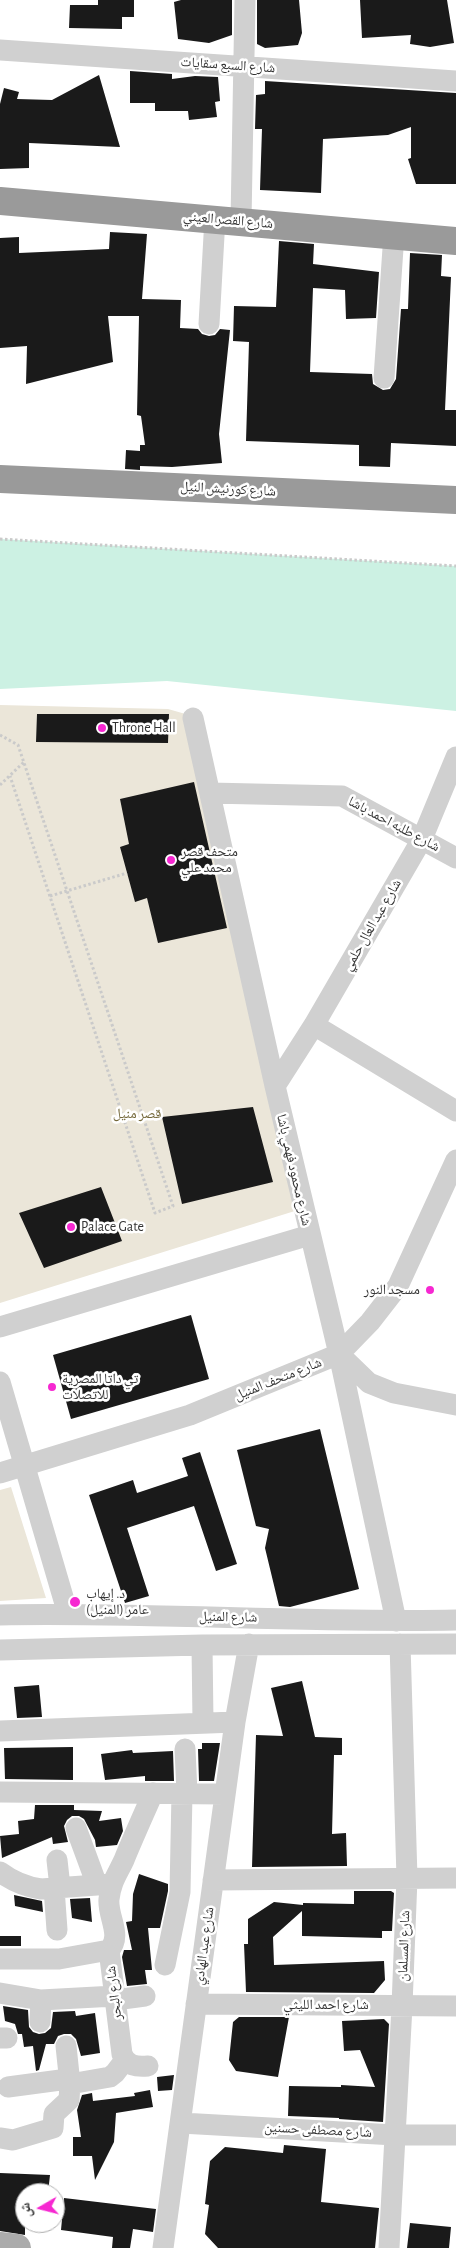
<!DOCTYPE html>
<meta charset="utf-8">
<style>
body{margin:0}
#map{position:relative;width:456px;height:2248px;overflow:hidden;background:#fff;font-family:"Alegreya Sans","Noto Naskh Arabic",sans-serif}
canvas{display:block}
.north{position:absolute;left:15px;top:2183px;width:50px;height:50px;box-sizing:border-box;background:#fff;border:1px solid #adadad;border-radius:50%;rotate:262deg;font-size:14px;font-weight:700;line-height:20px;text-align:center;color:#333}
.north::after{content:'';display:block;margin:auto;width:18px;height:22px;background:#f628d1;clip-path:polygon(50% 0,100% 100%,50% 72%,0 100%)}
</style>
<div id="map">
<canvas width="456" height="2248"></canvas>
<div class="north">ش</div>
</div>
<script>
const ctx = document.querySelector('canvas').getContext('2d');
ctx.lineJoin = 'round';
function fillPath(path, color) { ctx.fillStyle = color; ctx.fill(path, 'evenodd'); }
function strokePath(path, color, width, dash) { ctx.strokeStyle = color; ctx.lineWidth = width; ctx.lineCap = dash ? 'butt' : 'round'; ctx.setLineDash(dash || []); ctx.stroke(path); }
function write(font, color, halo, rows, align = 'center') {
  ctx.font = font + ' "Alegreya Sans","Noto Naskh Arabic",sans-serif'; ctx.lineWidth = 5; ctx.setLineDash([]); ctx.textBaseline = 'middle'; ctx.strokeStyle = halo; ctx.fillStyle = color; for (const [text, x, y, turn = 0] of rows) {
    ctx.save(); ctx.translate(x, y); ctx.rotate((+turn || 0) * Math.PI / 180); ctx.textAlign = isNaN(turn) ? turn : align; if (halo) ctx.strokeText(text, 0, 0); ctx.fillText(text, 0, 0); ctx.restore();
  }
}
fillPath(new Path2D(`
 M0,705L168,709L189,715L298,1210L0,1303Z
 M11,1487L46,1598L0,1601V1490Z`), '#ebe6d9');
fillPath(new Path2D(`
 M0,539L456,566V711L167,681L0,689Z`), '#ccf1e3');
fillPath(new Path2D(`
 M98,0H134V17H122V29L69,28L70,5H98Z
 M181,0H232V35L209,43L178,39L174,2Z
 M257,0H299L302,33L298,45L265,48L257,44Z
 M360,0H447L454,43L430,47L410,44L411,35L362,38Z
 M130,71L172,74V79L195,76L218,77L220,101L215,102L217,117L189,120L188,111H155V103H130Z
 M99,75L120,147L29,143V168L0,169V104L4,88L19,92L17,99L52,100Z
 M265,81L456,93V184H416L408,159L411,158V127L388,135L323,139L321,193L260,190L262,129H255L256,95L265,94Z
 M110,232L147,234L142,299L181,300L180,328L198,329L202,334L209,336L215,335L220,329L230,330L219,434L222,463L172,467L140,466V470L125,469L126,450L140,451V445H145L141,416L137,415L139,316H108L113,362L26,384L27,346L0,348V238L19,237V253L109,249Z
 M279,241L314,244L313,264L379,272L376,318L346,319L345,290L313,288L310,372L372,374L373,384L383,390L390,389L396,379L401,309H408L410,253L442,255L441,276L451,277L445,410H456V446L391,443L390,467L359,466V445L246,441L249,342L233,341L234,306L276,307Z
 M37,714H169L168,743L36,742Z
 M194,782L227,928L158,943L147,898L135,902L120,847L129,844L120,799Z
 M253,1107L273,1182L182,1204L162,1117Z
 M101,1187L122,1241L44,1268L19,1213Z
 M191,1315L209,1379L71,1419L53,1355Z
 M320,1429L359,1589L290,1607L279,1606L265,1548L269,1529L256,1526L237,1450Z
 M200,1452L237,1564L216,1571L194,1506L127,1528L149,1596L125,1603L89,1495L133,1480L137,1493L188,1476L182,1458Z
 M302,1681L315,1737L342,1738V1755H334L332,1834L346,1833L347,1866L252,1867L256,1735L283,1736L271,1688Z
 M39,1685L42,1717L17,1718L14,1687Z
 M202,1743H220L214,1781H199L198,1749H202Z
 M73,1747V1780L5,1779L4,1748Z
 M132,1750L133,1753L173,1751L174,1781H145V1776L105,1780L101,1754Z
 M35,1805H74V1810L102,1811L99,1821L121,1818L123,1831L117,1845L96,1847L95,1840L84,1819L79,1816H72L67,1820L64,1826L68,1842L53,1844L52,1837L2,1858L0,1836L19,1834L18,1821L34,1819Z
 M139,1874L168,1884V1891L160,1928H148L152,1970H145L147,1984L127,1986L122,1957L124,1950H132L126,1922L132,1921L133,1894Z
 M354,1891H391L394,1893L392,1931H382V1938L302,1936V1911L273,1937L274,1965L384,1961L385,1980L374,1993L246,1992L244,1944H248V1919L274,1902L303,1905V1903L354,1904Z
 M14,1895L42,1901L43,1912L15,1906Z
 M90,1898L92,1922L72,1918L70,1899Z
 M0,1936H21V1946H0Z
 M3,2006L28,2010L29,2027L33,2032L39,2034L45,2033L51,2028L53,2012L75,2011L76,2016L95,2013L100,2053L81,2056L76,2039L71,2034H64L58,2036L54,2044H46L39,2070L36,2071L33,2046L24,2047L22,2034H18L15,2024L5,2021Z
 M239,2017H289L278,2077L236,2071L229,2060L233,2022Z
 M384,2019L389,2024L383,2122L339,2119V2118L288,2116L289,2086L341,2087V2085L375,2087L360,2050L344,2051L342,2021Z
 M174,2075L172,2090L158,2091L157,2077Z
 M150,2090L153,2107L116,2113L114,2142L95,2180L92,2156H73V2137H81L77,2110L82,2095L92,2093L93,2101L135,2096L134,2093Z
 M284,2145L326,2149L321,2202L379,2208L375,2248H218L205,2234L209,2205L205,2204L210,2161L225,2147L283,2153Z
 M0,2173L50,2175L48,2193H25V2235L0,2231Z
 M64,2198L156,2209L153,2232L133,2229L130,2248H112L113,2237L61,2230Z
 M410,2223L451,2227L449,2248H407Z`), '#1a1a1a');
strokePath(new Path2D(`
 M0,539L456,566
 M0,735L18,745L173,1206L155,1213L10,776
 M0,785L24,762
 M50,896L127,873`), '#cacaca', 3, [2.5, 2.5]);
strokePath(new Path2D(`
 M0,50L456,81
 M241,221L245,0
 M209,324L215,218
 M384,378L394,234
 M193,718L275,1086L339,1354L396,1621
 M210,793L342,796L456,858
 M314,1025L456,1111
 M275,1086L314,1025L422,839L456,757
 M0,1327L310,1235
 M339,1354L369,1383L394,1393L456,1405
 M0,1382L68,1614
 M0,1473L190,1415L339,1354L370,1322L398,1286L456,1160
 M0,1615C152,1612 304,1623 456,1620
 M202,1645L203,1722
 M0,1650L202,1645L456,1644
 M0,1731L235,1722
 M185,1749L187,1793
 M0,1792L225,1794
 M76,1828L97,1885
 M57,1860L60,1887
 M0,1872C12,1881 26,1887 41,1889L111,1884
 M213,1880L456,1878
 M54,1888L57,1930
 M109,1950C123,1936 107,1916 109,1899C111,1882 117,1875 124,1860C133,1838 143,1816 153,1793
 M109,1950L122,2054C127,2066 136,2067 148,2066
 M0,1959H59L109,1950
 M165,1965L180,1892L182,1793
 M0,1993L41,2000L115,1996
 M115,2000L145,1996
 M196,2004L456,2006
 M40,2022L41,2000
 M0,2038H7
 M70,2084L110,2077L115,2073L125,2060
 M8,2087L68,2079
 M181,2123L395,2135H456
 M0,2138L13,2140L53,2128L54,2114L69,2100L70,2084L66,2046
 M163,2248L235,1722L249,1644
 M389,2248L402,2006L407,1878L400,1644`), '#d0d0d0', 21);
strokePath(new Path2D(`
 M0,2246L17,2248`), '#ababab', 28);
strokePath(new Path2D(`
 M0,201L456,241
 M0,479L456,500`), '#9a9a9a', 28);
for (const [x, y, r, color] of [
 [102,728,5,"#f628d1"],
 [171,860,5,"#f628d1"],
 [71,1227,5,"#f628d1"],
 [430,1290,5,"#f628d1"],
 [52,1387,5,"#f628d1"],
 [75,1602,6,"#f628d1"]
]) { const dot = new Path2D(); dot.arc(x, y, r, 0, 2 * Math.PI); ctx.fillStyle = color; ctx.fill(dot); strokePath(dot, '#fff', 2); }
write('14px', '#333', '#fff', [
 ["شارع السبع سقايات",228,65,4],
 ["شارع القصر العيني",228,220,5],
 ["شارع كورنيش النيل",228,489,3],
 ["شارع طلبه احمد باشا",394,824,28],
 ["شارع عبد العال حلمي",372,925,-60],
 ["شارع محمود فهمي باشا",294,1170,77],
 ["شارع متحف المنيل",278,1379,-22],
 ["شارع المنيل",228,1617,1],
 ["شارع عبد الهادي",204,1946,-82],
 ["شارع المسلمان",404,1946,-88],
 ["شارع البحر",114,1993,-97],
 ["شارع احمد الليثي",326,2005],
 ["شارع مصطفى حسنين",318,2130,3]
]);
write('14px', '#333', '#fff', [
 ["Throne Hall",112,728],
 ["متحف قصر",181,852],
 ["محمد علي",181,868],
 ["Palace Gate",81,1227],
 ["مسجد النور",420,1290,"right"],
 ["تي داتا المصرية",62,1379],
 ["للاتصلات",62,1395],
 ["د. إيهاب",86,1594],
 ["عامر (المنيل)",86,1610]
], 'left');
write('14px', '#74683a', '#fff', [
 ["قصر منيل",137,1114]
]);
</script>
